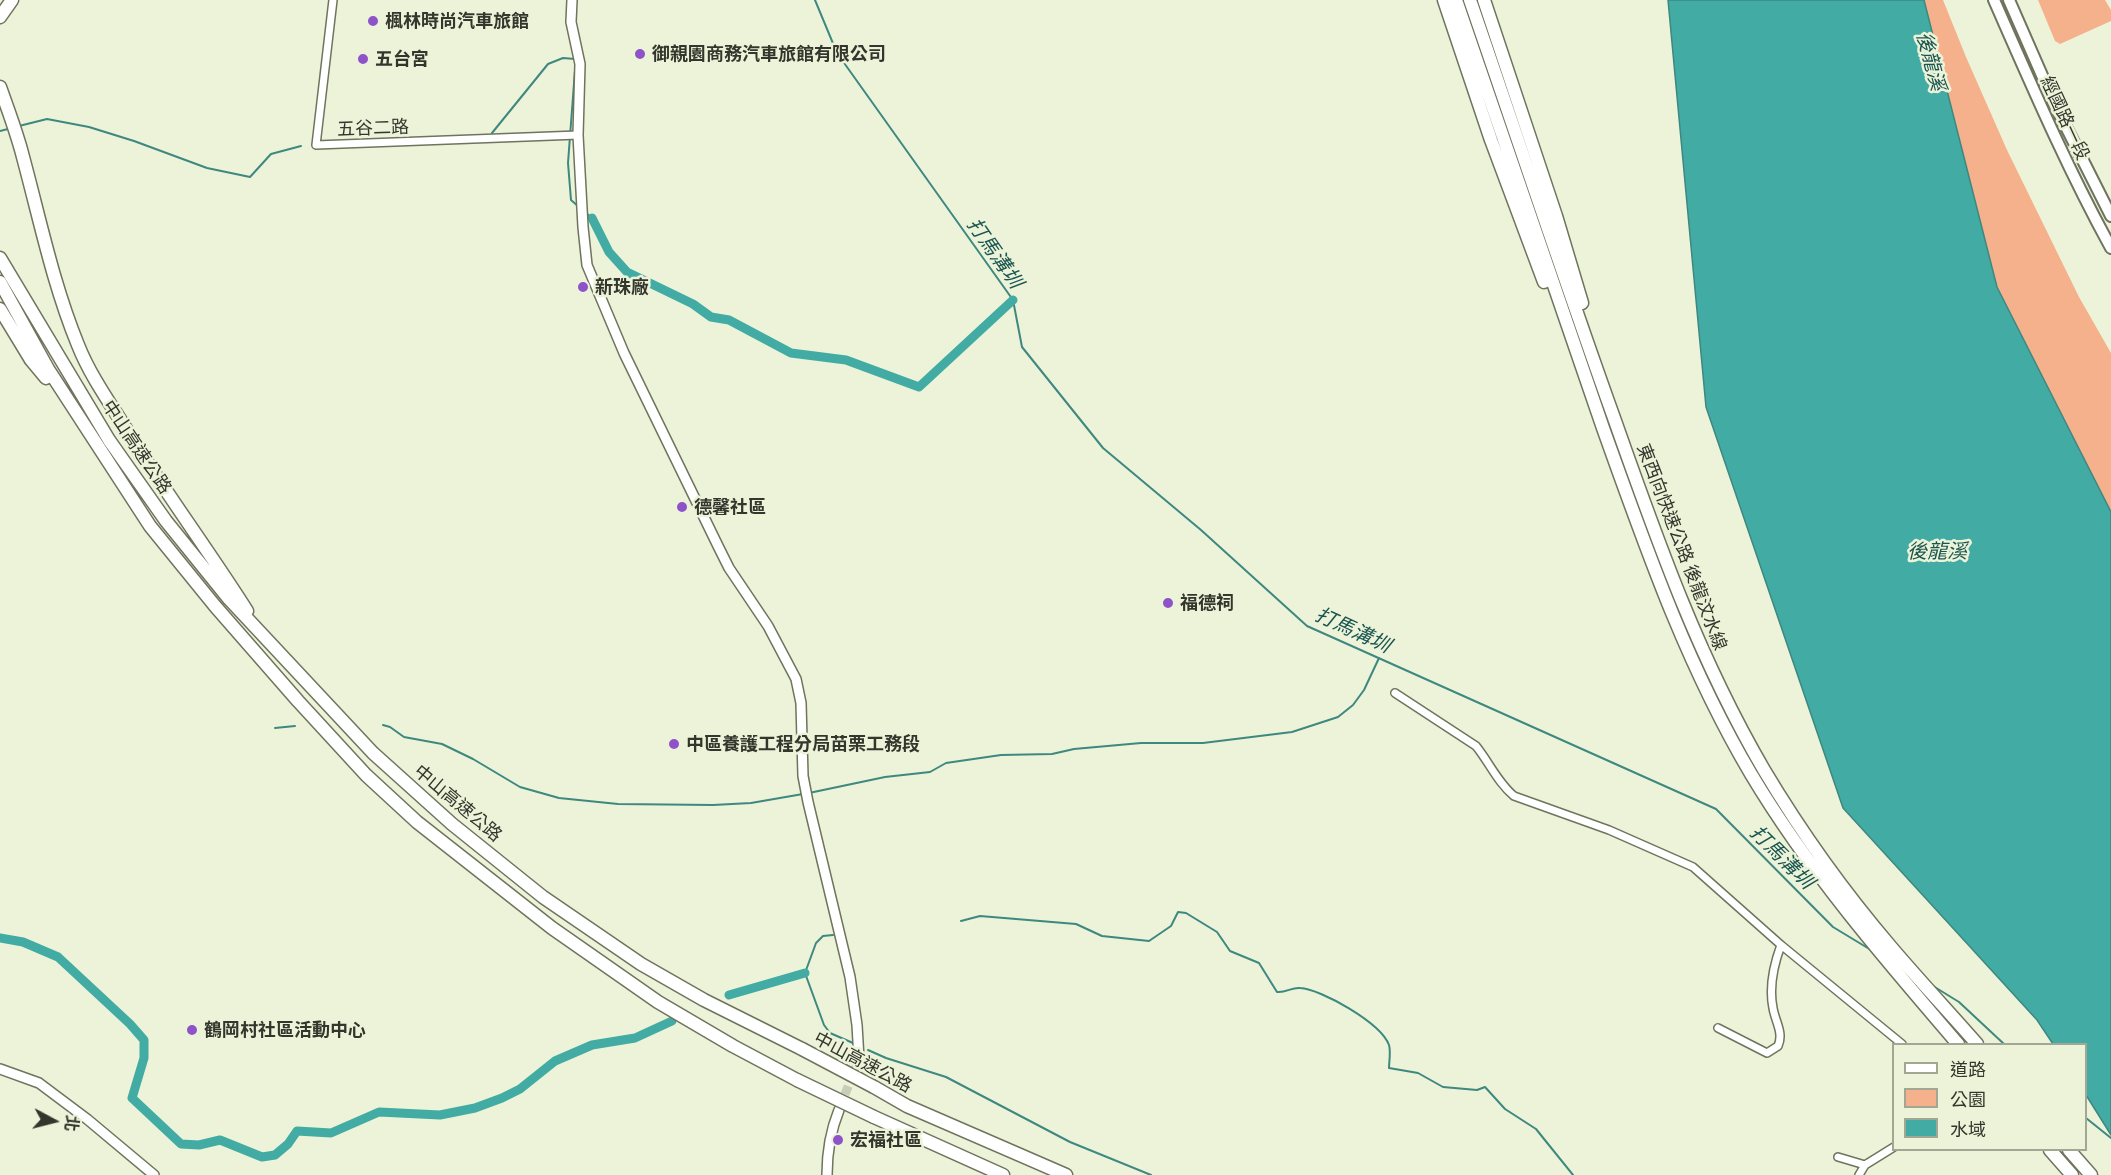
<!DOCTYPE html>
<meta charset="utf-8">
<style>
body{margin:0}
#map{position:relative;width:2111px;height:1175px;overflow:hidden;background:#ecf3d9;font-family:Barlow,"Noto Sans TC",sans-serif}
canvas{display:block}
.legend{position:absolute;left:1892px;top:1043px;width:195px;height:108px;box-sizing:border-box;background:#ecf3d9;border:2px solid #a2a794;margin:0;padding:8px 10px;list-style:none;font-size:18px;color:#33362c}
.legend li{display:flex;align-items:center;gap:12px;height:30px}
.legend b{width:30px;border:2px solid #a2a794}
.north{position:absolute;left:24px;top:1091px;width:60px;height:60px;-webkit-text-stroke:4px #ecf3d9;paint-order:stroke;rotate:97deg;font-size:16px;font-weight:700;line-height:24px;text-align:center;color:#33362c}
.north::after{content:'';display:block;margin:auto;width:21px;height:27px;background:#33362c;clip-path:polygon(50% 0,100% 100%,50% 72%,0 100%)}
</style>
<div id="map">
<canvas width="2111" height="1175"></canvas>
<ul class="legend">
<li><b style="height:8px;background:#fff"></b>道路</li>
<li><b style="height:16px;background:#f5b18c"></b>公園</li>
<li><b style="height:16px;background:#42aba4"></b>水域</li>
</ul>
<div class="north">北</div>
</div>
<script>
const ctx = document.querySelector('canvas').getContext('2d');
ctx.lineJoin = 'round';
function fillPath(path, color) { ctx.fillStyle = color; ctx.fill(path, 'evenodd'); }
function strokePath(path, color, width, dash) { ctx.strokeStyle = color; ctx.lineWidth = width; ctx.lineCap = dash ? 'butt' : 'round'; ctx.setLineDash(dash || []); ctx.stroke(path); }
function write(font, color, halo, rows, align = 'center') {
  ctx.font = font + ' Barlow,"Noto Sans TC",sans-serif'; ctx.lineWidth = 5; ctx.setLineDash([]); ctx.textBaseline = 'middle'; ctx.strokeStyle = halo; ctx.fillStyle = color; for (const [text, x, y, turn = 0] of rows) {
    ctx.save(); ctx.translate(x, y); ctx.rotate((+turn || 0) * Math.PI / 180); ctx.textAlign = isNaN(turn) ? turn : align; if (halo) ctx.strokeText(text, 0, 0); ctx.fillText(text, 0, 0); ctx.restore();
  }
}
fillPath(new Path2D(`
 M1924,0H1943L1966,57L2007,150L2079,297L2111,353V512L1997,287Z
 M2038,0H2105L2111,10V21L2060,44L2055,41Z`), '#f5b18c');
const water = new Path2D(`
 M1668,0H1924L1997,287L2111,512V1135L2086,1095V1044H2053L2037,1020L1843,808L1706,407Z`);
fillPath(water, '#42aba4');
strokePath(water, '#3e8880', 1.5);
strokePath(new Path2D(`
 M815,0L837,53L1013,300L1022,347L1103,448L1201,530L1307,626L1716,809L1833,927L1871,950
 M575,70L568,163L571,200L579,207
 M19,126L47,119L89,127L134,141L207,168L250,177L271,154L301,146
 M0,131L8,129
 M492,133L548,64L563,58L575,59
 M586,213L592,218
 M383,725L390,727L404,737L442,744L473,759L520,787L559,798L618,804L713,805L751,803L803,794
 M275,728L295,726
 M809,793L885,777L930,772L946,763L1001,755L1052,754L1074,749L1141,743H1203L1292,732L1338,717L1353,705L1364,690L1379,658
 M961,921L980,916L1076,924L1102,936L1149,941L1171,926L1178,912L1186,913L1217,932L1230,951L1259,963L1277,992C1286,993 1292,987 1300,988C1321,989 1381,1023 1389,1045C1391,1051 1389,1062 1389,1068L1418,1073L1443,1087L1477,1090L1485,1087L1505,1109L1536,1129L1573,1175
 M833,935L823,936L816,943L805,973L824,1025L830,1033L853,1043
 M1933,986L1959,1002L2004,1044
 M868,1050L886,1058L946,1077L1070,1142L1151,1175
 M2086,1118L2111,1138`), '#3e8880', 2);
strokePath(new Path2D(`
 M592,218L609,252L627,272L693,304L711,317L729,320L791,353L846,360L919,387L1013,300
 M0,938L23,942L58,957L130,1024L144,1040V1058L132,1098L181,1144L199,1145L220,1140L262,1157L275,1155L288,1144L297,1131L331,1133L379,1112L440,1115L475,1108L502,1098L520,1089L555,1061L592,1045L635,1038L672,1021
 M729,995L805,973`), '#42aba4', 9);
strokePath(new Path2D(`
 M840,1107L859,1059`), '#c7cdb6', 9, [9, 4.5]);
const street = new Path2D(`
 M333,0L316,145L578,135
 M1395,693L1476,746C1489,762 1498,783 1514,796L1609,830L1693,867L1781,945L1902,1044
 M1718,1028L1767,1053L1778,1046C1784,1033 1775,1021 1773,1008C1769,988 1774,964 1781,945
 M1838,1157L1865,1165L1894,1147
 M1859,1175L1865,1165`);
const secondary = new Path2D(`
 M572,0L571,22L580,64L578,135L583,227L587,265L624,353L718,546L729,568L768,626L796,679L801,703L803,776L808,802L850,977L857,1025L859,1059
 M0,1069L39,1083L87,1119L154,1175
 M827,1175C827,1151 830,1132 839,1110`);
const primary = new Path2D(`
 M1994,0C2031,84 2067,168 2111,248
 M2009,0L2055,105L2111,216`);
const highway = new Path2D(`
 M1444,0L1491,140L1544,282
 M1456,0C1505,143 1553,286 1603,428C1646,548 1686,664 1751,774C1809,871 1884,958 1958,1044
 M1470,0C1518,139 1564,279 1614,418C1657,540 1698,657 1764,770C1801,832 1844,892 1891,947C1919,980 1949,1012 1977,1044
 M1484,0L1556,216L1582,303
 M0,17L12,0
 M0,87C8,110 17,133 23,157C40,220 53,284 78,345C89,373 107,399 123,424C162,488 207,548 247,611
 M0,258L109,440L166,521L229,599L373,753L452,824L543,897L641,964L704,1000L802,1049
 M0,282L48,369L150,526L215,606L298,701L366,775L417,822L552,928L658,1002L733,1046L797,1080
 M0,309L31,360L46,378
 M874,1087L907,1106L1066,1175
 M874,1117L1003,1175
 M2050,1150L2072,1175
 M2069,1150L2091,1175`);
strokePath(street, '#6e745d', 10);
strokePath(secondary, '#6e745d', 12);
strokePath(primary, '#6e745d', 14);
strokePath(highway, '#6e745d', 15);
strokePath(street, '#fff', 7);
strokePath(secondary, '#fff', 9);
strokePath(primary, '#fff', 10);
strokePath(highway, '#fff', 12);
const highwayBridge = new Path2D(`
 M802,1049L874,1087
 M797,1080L874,1117`);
strokePath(highwayBridge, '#6e745d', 15, []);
strokePath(highwayBridge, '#fff', 12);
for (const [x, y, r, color] of [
 [373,21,6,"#8e52c9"],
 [640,54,6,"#8e52c9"],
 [363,59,6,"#8e52c9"],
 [583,287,6,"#8e52c9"],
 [682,507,6,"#8e52c9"],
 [1168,603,6,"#8e52c9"],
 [674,744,6,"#8e52c9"],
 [192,1030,6,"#8e52c9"],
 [838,1140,6,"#8e52c9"]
]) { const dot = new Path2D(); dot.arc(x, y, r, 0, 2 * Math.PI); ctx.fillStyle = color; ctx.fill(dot); strokePath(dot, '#ecf3d9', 2); }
write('bold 18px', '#33362c', '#ecf3d9', [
 ["楓林時尚汽車旅館",385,21],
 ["御親園商務汽車旅館有限公司",652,54],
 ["五台宮",375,59],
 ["新珠廠",595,287],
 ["德馨社區",694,507],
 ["福德祠",1180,603],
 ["中區養護工程分局苗栗工務段",686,744],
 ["鶴岡村社區活動中心",204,1030],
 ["宏福社區",850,1140]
], 'left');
write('18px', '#33362c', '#ecf3d9', [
 ["經國路一段",2065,118,65],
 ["五谷二路",373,128,-2],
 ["中山高速公路",137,447,56],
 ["東西向快速公路 後龍汶水線",1682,547,69],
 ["中山高速公路",458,803,40],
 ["中山高速公路",863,1062,28]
]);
write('italic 20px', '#1a5651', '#ecf3d9', [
 ["後龍溪",1931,61,75],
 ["打馬溝圳",995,253,55],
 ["後龍溪",1937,551],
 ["打馬溝圳",1353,630,25],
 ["打馬溝圳",1782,857,45]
]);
</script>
